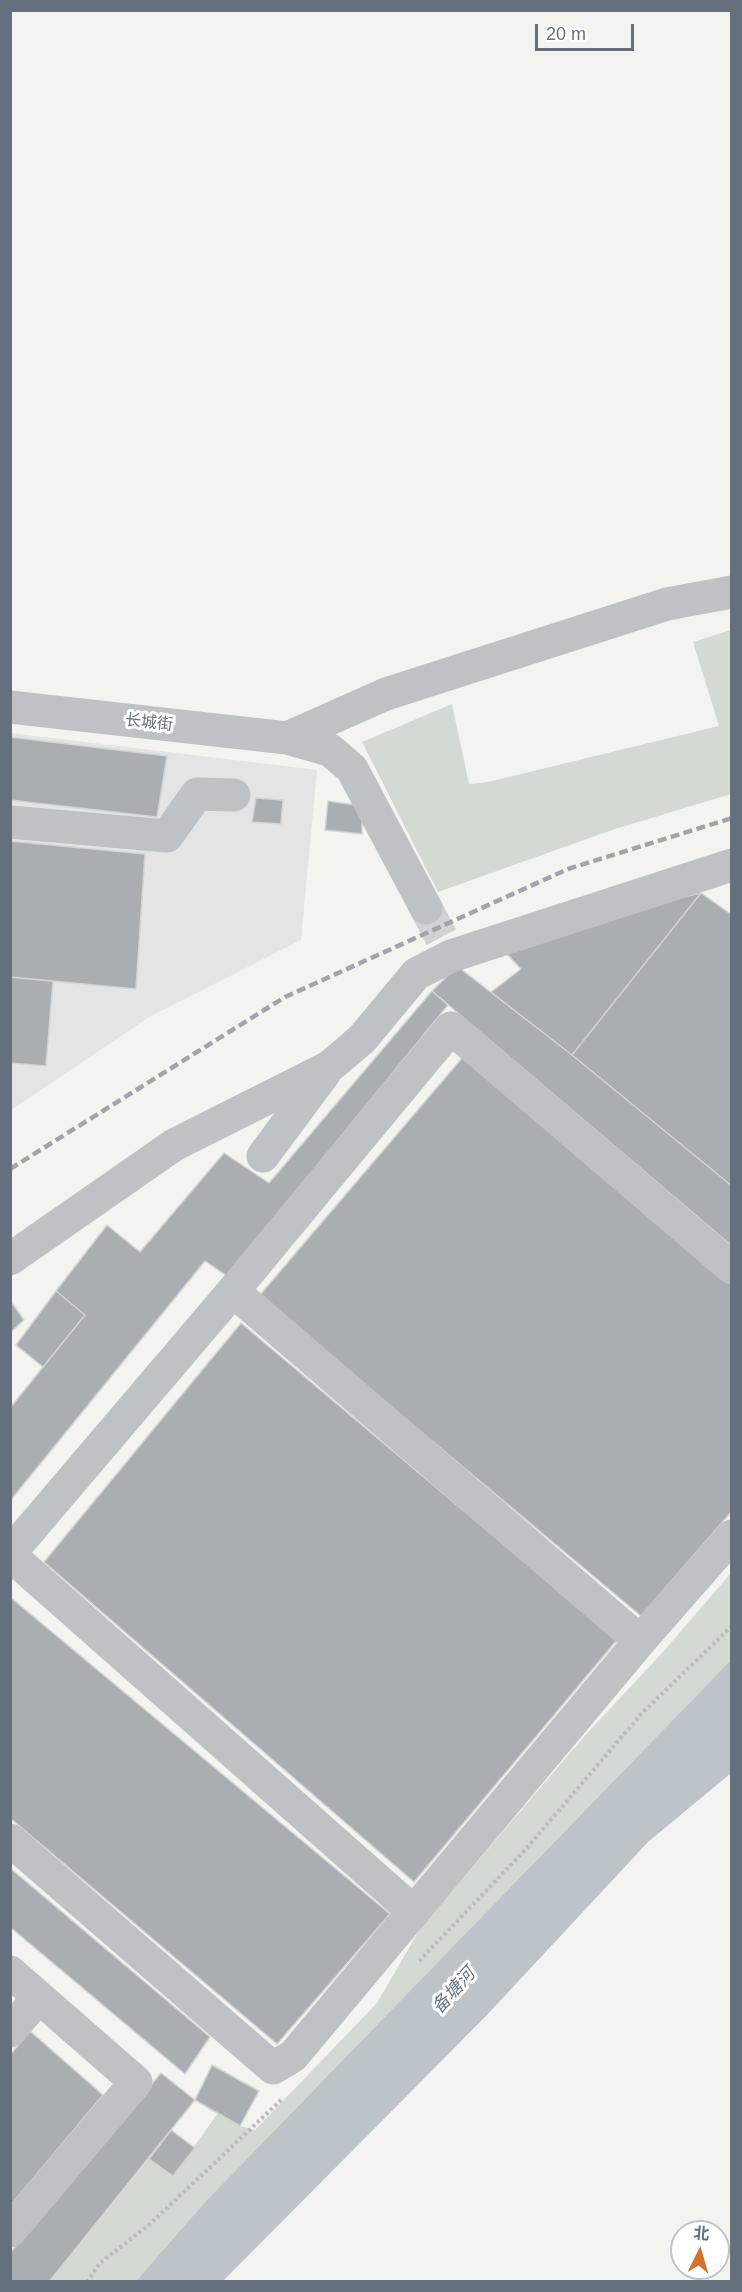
<!DOCTYPE html>
<meta charset="utf-8">
<style>
body{margin:0}
#map{position:relative;width:742px;height:2292px;overflow:hidden;background:#f3f3f0;font-family:Arial,"Noto Sans SC",sans-serif}
canvas{display:block}
.frame{position:absolute;inset:0;border:12px solid #656f7e;pointer-events:none}
.north{position:absolute;left:670px;top:2220px;width:60px;height:60px;box-sizing:border-box;background:#fff;border:2px solid #c1c5cb;border-radius:50%;rotate:5deg;font-size:16px;font-weight:700;line-height:24px;text-align:center;color:#656f7e}
.north::after{content:'';display:block;margin:auto;width:21px;height:27px;background:#d37131;clip-path:polygon(50% 0,100% 100%,50% 72%,0 100%)}
.scale{position:absolute;left:535px;top:24px;width:99px;height:27px;box-sizing:border-box;border:3px solid #656f7e;border-top:0;padding-left:8px;font-size:18px;line-height:21px;white-space:nowrap;color:#656f7e;-webkit-text-stroke:4px #fff;paint-order:stroke}
</style>
<div id="map">
<canvas width="742" height="2292"></canvas>
<div class="frame"></div>
<div class="north">北</div>
<div class="scale">20 m</div>
</div>
<script>
const ctx = document.querySelector('canvas').getContext('2d');
ctx.lineJoin = 'round';
function fillPath(path, color) { ctx.fillStyle = color; ctx.fill(path, 'evenodd'); }
function strokePath(path, color, width, dash) { ctx.strokeStyle = color; ctx.lineWidth = width; ctx.lineCap = dash ? 'butt' : 'round'; ctx.setLineDash(dash || []); ctx.stroke(path); }
function write(font, color, halo, rows, align = 'center') {
  ctx.font = font + ' Arial,"Noto Sans SC",sans-serif'; ctx.lineWidth = 6; ctx.setLineDash([]); ctx.textBaseline = 'middle'; ctx.strokeStyle = halo; ctx.fillStyle = color; for (const [text, x, y, turn = 0] of rows) {
    ctx.save(); ctx.translate(x, y); ctx.rotate((+turn || 0) * Math.PI / 180); ctx.textAlign = isNaN(turn) ? turn : align; if (halo) ctx.strokeText(text, 0, 0); ctx.fillText(text, 0, 0); ctx.restore();
  }
}
fillPath(new Path2D(`
 M11,733L317,770L301,940L149,1017L11,1110Z`), '#e3e4e3');
fillPath(new Path2D(`
 M731,630V794L612,830L438,892L362,742L452,704L469,784L488,782L719,726L693,642Z
 M731,1573V1660L206,2201L136,2281L49,2282L149,2159L173,2176L218,2113L240,2126L255,2130L377,2003L420,1929L581,1740L662,1653Z`), '#d3dad1');
fillPath(new Path2D(`
 M731,1660V1773L648,1842L486,2016L223,2281H136L206,2201Z`), '#bcc3c9');
const building = new Path2D(`
 M10,737L167,756L157,817L10,800Z
 M256,798L283,800L281,824L252,822Z
 M328,801L362,806V834L325,830Z
 M10,841L145,854L136,989L10,977Z
 M701,893L732,915V1186L572,1055Z
 M701,893L572,1055L491,992L521,969L505,952L637,908Z
 M457,966L572,1055L732,1186V1246L432,991Z
 M10,977L53,981L46,1066L10,1063Z
 M432,991L448,1005L227,1276L205,1261L10,1501V1408L85,1315L56,1291L107,1225L140,1252L224,1153L269,1183Z
 M463,1057L732,1283V1511L641,1616L259,1296Z
 M56,1291L85,1315L43,1367L16,1345Z
 M13,1304L24,1320L10,1333V1307Z
 M241,1323L617,1640L414,1882L44,1562Z
 M10,1597L390,1914L277,2044L10,1818Z
 M10,1868L210,2037L185,2074L10,1927Z
 M30,2031L103,2095L10,2206V2055Z
 M212,2065L259,2091L240,2126L195,2100Z
 M161,2073L195,2100L49,2282H10V2253Z
 M171,2130L195,2148L173,2176L149,2159Z`);
fillPath(building, '#a9aeb3');
strokePath(building, '#d4d5d3', 1.5);
strokePath(new Path2D(`
 M426,908L447,948`), '#d0d2d4', 33, [33, 16]);
strokePath(new Path2D(`
 M419,1961L525,1850L643,1712L732,1626
 M87,2282L100,2263L150,2224L281,2100`), '#b9bbbd', 4, [3, 3]);
strokePath(new Path2D(`
 M10,707L287,738L330,750L352,769L426,908
 M287,738L386,694L667,604L732,592
 M10,822L167,836L197,794L234,795
 M263,1156L324,1074
 M10,1259L174,1145L329,1067L362,1039L416,974L451,956L732,865
 M233,1291L451,1028L732,1268
 M10,1553L233,1291L640,1641
 M10,1555L414,1912
 M10,1840L273,2068L293,2056L640,1641L732,1536
 M10,1972L136,2082L10,2231
 M10,2031L39,1997`), '#bfc2c5', 33);
strokePath(new Path2D(`
 M10,1169L285,997L568,869L732,818`), '#a1a4aa', 4.5, [9, 4.5]);
write('16px', '#656f7e', '#fff', [
 ["长城街",149,723,6]
]);
write('italic 18px', '#667683', '#fff', [
 ["备塘河",454,1991,-48]
]);
</script>
